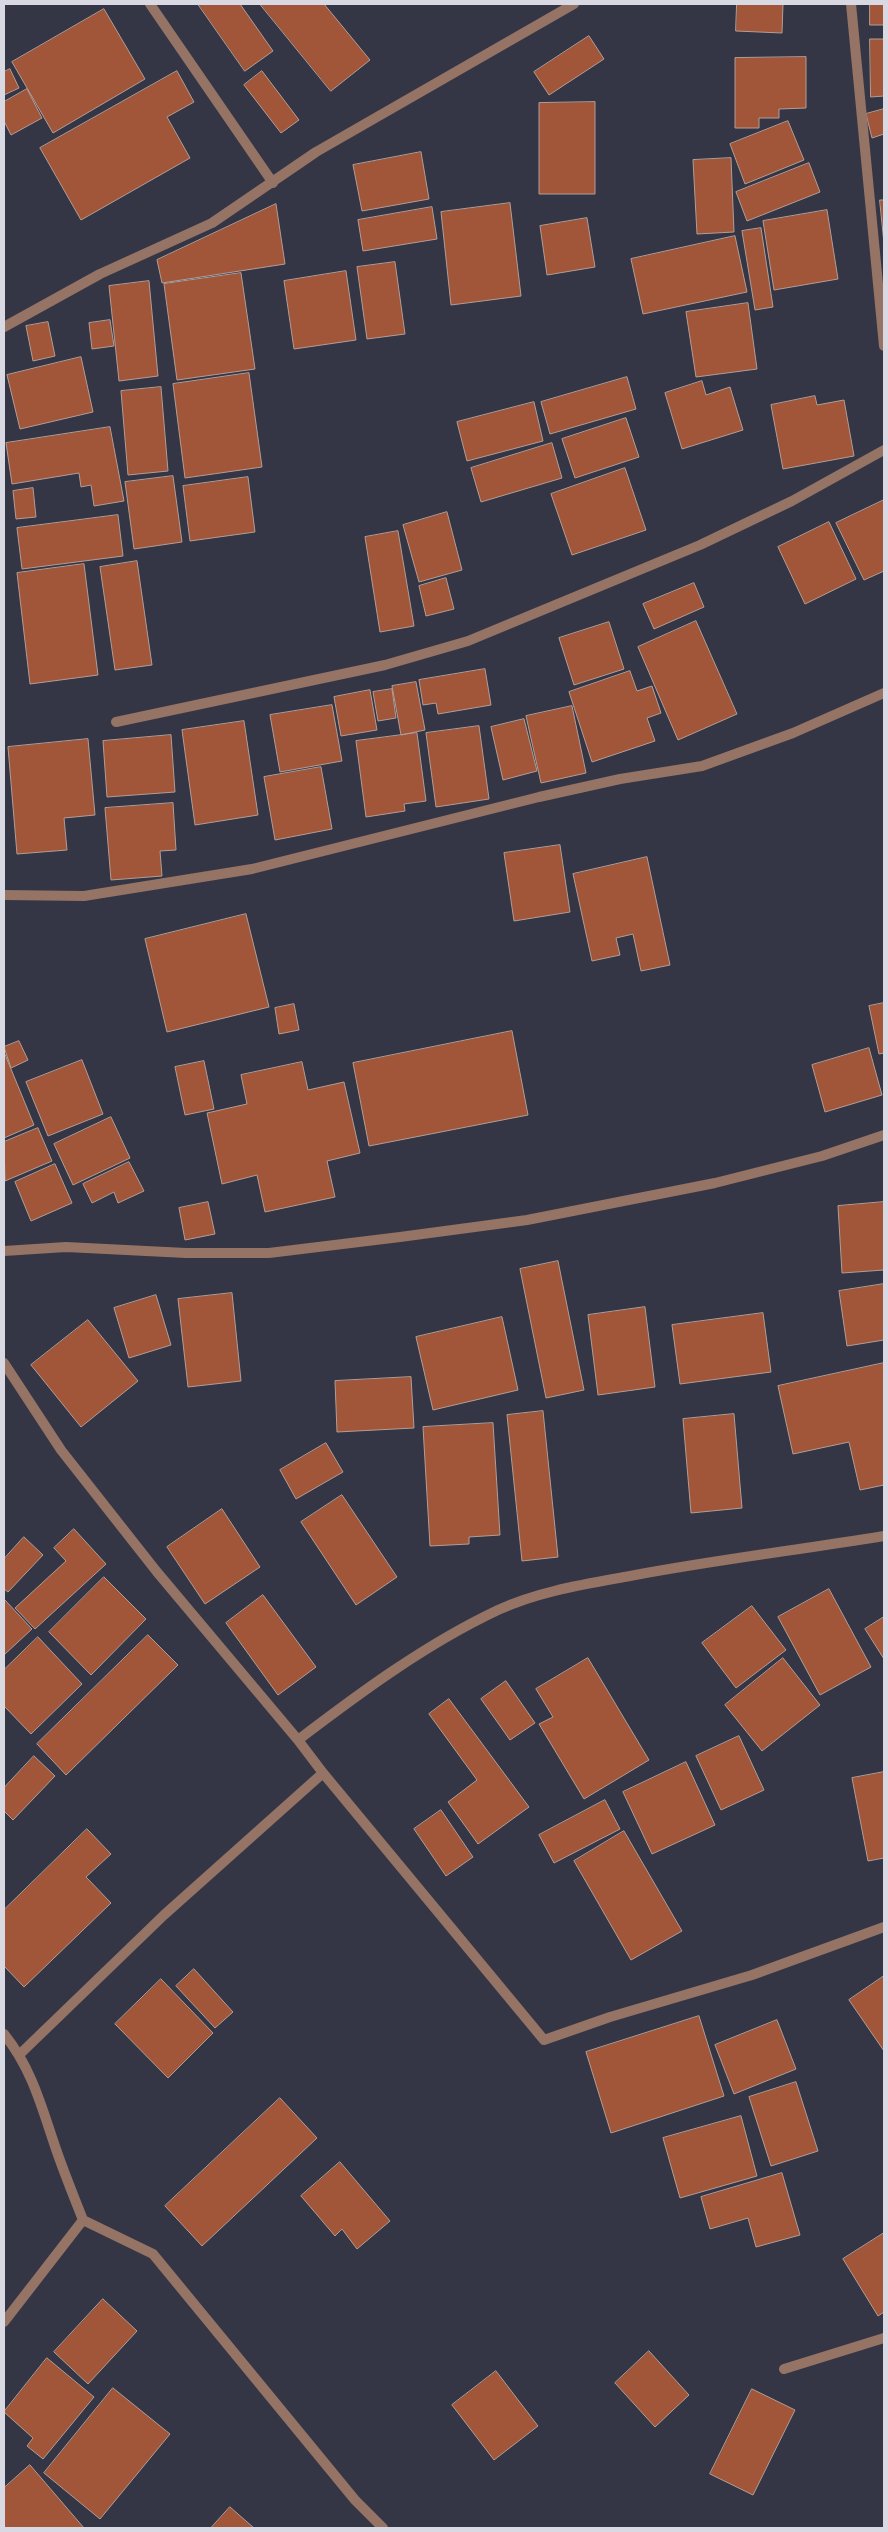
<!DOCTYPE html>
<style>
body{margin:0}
#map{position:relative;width:888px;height:2532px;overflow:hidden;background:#353645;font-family:"DM Sans",sans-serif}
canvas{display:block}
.frame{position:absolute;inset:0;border:5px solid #d8d9e3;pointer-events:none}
</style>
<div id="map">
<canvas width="888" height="2532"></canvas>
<div class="frame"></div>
</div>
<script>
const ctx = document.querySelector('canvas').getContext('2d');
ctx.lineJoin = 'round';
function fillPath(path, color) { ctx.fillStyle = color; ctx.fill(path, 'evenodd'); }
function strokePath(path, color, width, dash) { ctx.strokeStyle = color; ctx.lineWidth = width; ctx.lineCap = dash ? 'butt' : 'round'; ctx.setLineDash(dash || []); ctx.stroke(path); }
const building = new Path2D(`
 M198,4H240L273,51L245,71Z
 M260,4H324L370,60L331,91Z
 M737,4H783L782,33L736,31Z
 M870,4H884V25H870Z
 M104,9L145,79L53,133L12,62Z
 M589,36L604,59L549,95L534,72Z
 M870,39H884V96L871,97Z
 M806,57V108L779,109V118H759V128H735V58Z
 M10,69L19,88L4,95V72Z
 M177,71L194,102L167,117L190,158L81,220L40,148Z
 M262,71L299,120L281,133L244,85Z
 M27,89L42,118L11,135L4,121V102Z
 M595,102V194H539V103Z
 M884,109V134L872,138L866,114Z
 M788,121L804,160L745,184L730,144Z
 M421,152L429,199L362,211L353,165Z
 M731,158L734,232L697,234L693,160Z
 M809,163L820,192L747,221L736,192Z
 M880,200H884V243Z
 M510,203L521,296L451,305L441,212Z
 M276,204L285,264L162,283L157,260Z
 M432,207L437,239L363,251L358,220Z
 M827,210L838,279L774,290L763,221Z
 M587,218L595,267L547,275L540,226Z
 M761,228L773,307L755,310L742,231Z
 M735,236L747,292L643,314L631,259Z
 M395,262L405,334L367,339L357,267Z
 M346,271L356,340L294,349L284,281Z
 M241,273L255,369L177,380L164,284Z
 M149,281L158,376L119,381L109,286Z
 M748,303L757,369L696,377L686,312Z
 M110,320L114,346L92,349L89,323Z
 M48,322L55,356L33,361L26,326Z
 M81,357L93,412L20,429L7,375Z
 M249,373L262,467L185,478L173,384Z
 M627,377L636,409L550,434L541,402Z
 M702,381L706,395L730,387L743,430L682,449L665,393Z
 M161,387L168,471L128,475L121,391Z
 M815,396L817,405L844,400L854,456L783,469L771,405Z
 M534,402L543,441L467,461L457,422Z
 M626,418L639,457L575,478L562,439Z
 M110,427L124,501L94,506L91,485L81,487L79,473L12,484L6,443Z
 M552,443L562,478L481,502L471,468Z
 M625,468L646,530L572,555L551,494Z
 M173,476L182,542L134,549L125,482Z
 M248,477L255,532L190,541L183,486Z
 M33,488L36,517L16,519L13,491Z
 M884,500V571L864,580L836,523Z
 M447,512L462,570L419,582L403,525Z
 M118,515L123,556L22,569L17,528Z
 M829,522L856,579L805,604L778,547Z
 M398,531L414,626L380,632L365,537Z
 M137,561L152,665L115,670L100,567Z
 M84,564L98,675L30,684L17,573Z
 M446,578L454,609L426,616L419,586Z
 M694,583L704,607L654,629L643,604Z
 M696,621L737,714L678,740L638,647Z
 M609,622L624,669L574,685L559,638Z
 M485,669L491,705L438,714L436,703L423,705L419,680Z
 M630,671L637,691L652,686L661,713L647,718L655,741L592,762L569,692Z
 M416,682L425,730L401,735L392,686Z
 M392,689L396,718L378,721L373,692Z
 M370,690L377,730L341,736L334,697Z
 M332,705L342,761L280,772L270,715Z
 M572,706L586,773L541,783L526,716Z
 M524,719L537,771L503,780L491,727Z
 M244,721L258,815L195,825L182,730Z
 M479,726L489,799L436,807L426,733Z
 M417,733L426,801L404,804L405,811L366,817L356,741Z
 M171,735L175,792L107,797L103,741Z
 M88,739L95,815L64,818L67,850L17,854L8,747Z
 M321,767L332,829L275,840L264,777Z
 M173,803L176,850L160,851L162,876L111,880L105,808Z
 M560,845L570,912L514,921L504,853Z
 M647,857L670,965L641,971L633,934L616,938L620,955L592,961L573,874Z
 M246,914L269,1007L167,1032L145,939Z
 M884,1003V1053L879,1054L869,1006Z
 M294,1004L299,1030L279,1034L275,1008Z
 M512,1031L528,1115L369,1146L353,1063Z
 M19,1041L28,1060L11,1068L4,1047Z
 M869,1048L882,1095L825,1112L812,1065Z
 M4,1052L34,1125L4,1138Z
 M82,1060L103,1114L48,1136L26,1082Z
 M204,1061L214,1109L185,1115L175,1067Z
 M302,1062L308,1090L344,1082L360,1153L327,1161L335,1197L265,1212L257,1175L222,1184L207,1113L247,1104L241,1075Z
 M111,1117L130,1158L73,1185L54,1144Z
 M38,1128L52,1161L5,1181L4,1142Z
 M129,1162L144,1191L118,1203L114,1192L92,1203L83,1184Z
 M55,1164L72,1203L31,1221L15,1182Z
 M208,1202L215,1234L185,1240L179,1208Z
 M884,1202V1270L842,1273L838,1206Z
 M558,1261L584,1390L546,1398L520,1269Z
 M884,1284V1340L847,1346L839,1291Z
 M232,1293L241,1381L188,1387L178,1299Z
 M156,1295L171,1345L129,1358L114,1308Z
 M645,1307L655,1387L598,1395L588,1315Z
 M763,1313L771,1372L680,1384L672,1325Z
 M502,1317L518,1390L433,1410L416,1337Z
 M88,1320L138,1381L81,1427L31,1365Z
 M884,1363V1485L860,1490L849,1442L793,1454L778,1386Z
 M411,1377L414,1428L337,1432L335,1381Z
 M543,1411L558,1557L522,1561L507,1415Z
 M734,1414L742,1508L691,1513L683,1419Z
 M493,1423L500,1535L469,1537V1544L430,1546L423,1427Z
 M326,1443L343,1472L296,1499L280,1470Z
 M342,1495L397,1577L356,1605L301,1522Z
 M222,1509L260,1567L205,1604L167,1547Z
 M74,1529L106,1564L35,1629L15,1608L66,1561L54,1548Z
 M24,1537L43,1555L8,1592L4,1589V1559Z
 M104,1577L146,1619L91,1675L49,1632Z
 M829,1589L871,1667L820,1695L778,1617Z
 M263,1595L316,1667L278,1695L226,1623Z
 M4,1599L32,1629L4,1655Z
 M752,1606L786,1650L736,1688L702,1643Z
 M884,1617V1659L865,1629Z
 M148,1635L178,1665L66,1775L37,1744Z
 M38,1637L82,1684L31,1734L4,1706V1670Z
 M588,1658L649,1760L584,1799L539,1724L553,1717L536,1689Z
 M783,1658L820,1705L762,1751L725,1705Z
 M506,1681L535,1723L510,1740L481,1699Z
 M449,1699L529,1807L478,1844L448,1802L477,1780L429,1714Z
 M739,1736L764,1790L721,1810L696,1756Z
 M34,1756L55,1776L13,1820L4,1811V1788Z
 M686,1762L715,1825L652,1854L623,1792Z
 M884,1772V1858L868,1861L852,1778Z
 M605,1800L620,1829L554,1863L539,1835Z
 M441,1810L473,1857L446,1876L414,1829Z
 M87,1829L111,1854L86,1877L111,1903L24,1987L4,1966V1910Z
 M624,1831L682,1931L631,1960L574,1861Z
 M194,1969L233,2012L215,2028L176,1986Z
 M884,1976V2051L849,2000Z
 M161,1979L213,2033L168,2078L115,2024Z
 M699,2016L724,2096L611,2133L586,2052Z
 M777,2020L796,2069L734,2094L715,2045Z
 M796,2082L818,2151L771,2166L749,2097Z
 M280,2098L317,2138L202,2246L165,2206Z
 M741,2116L757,2176L680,2198L663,2138Z
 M340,2162L390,2221L357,2249L342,2229L335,2236L301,2196Z
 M782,2173L800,2235L756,2247L748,2218L710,2229L701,2197Z
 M884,2233V2312L878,2316L843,2259Z
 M103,2299L137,2331L88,2384L54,2352Z
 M649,2351L689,2395L655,2427L615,2383Z
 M47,2358L94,2397L43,2459L27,2446L33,2438L4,2412Z
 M496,2371L538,2426L494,2460L452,2405Z
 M113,2388L170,2434L100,2519L44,2473Z
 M752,2389L795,2410L753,2495L710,2474Z
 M30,2465L84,2528H4V2488Z
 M230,2507L254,2528H211Z`);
fillPath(building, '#a15639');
strokePath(building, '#b29d96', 1);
strokePath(new Path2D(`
 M150,4L273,183
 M851,4L884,346
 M4,327L100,274L212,223L316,152L574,4
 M116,722L385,665L468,641L700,545L792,501L884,450
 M4,895L84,896L252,869L539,797L620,779L702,766L793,733L884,693
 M4,1251L66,1247L186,1253H269L400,1237L527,1220L715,1183L822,1156L884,1135
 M4,1363L61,1450L157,1572L298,1740L323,1773L544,2040L610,2017L752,1975L884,1927
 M298,1740C361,1692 426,1644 498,1610C539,1591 586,1584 630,1576C714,1560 799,1550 884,1536
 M4,2034C33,2070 42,2109 57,2152C65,2175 74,2197 83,2220L153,2254L355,2500L383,2528
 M20,2054L164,1915L323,1773
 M4,2322L83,2220
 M784,2369L884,2338`), '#957365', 10);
</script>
